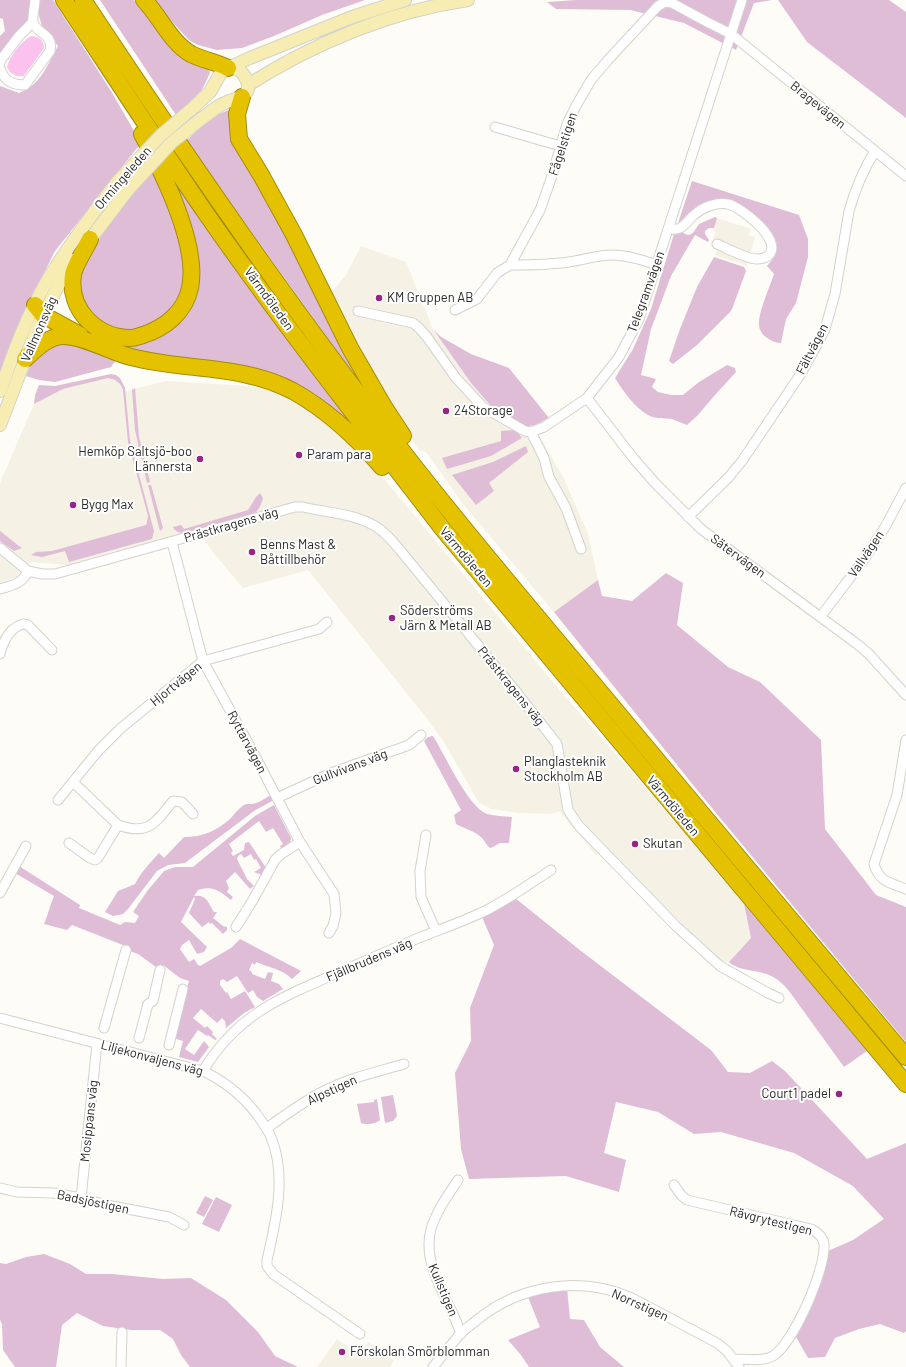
<!DOCTYPE html>
<meta charset="utf-8">
<style>
body{margin:0}
canvas{display:block;background:#fdfcf6}
</style>
<canvas width="906" height="1367"></canvas>
<script>
const ctx = document.querySelector('canvas').getContext('2d');
ctx.lineJoin = 'round';
function fillPath(path, color) { ctx.fillStyle = color; ctx.fill(path, 'evenodd'); }
function strokePath(path, color, width, dash) { ctx.strokeStyle = color; ctx.lineWidth = width; ctx.lineCap = dash ? 'butt' : 'round'; ctx.setLineDash(dash || []); ctx.stroke(path); }
function write(font, color, halo, rows, align = 'center') {
  ctx.font = font + ' Barlow,sans-serif'; ctx.lineWidth = 4; ctx.setLineDash([]); ctx.textBaseline = 'middle'; ctx.strokeStyle = halo; ctx.fillStyle = color; for (const [text, x, y, turn = 0] of rows) {
    ctx.save(); ctx.translate(x, y); ctx.rotate((+turn || 0) * Math.PI / 180); ctx.textAlign = isNaN(turn) ? turn : align; if (halo) ctx.strokeText(text, 0, 0); ctx.fillText(text, 0, 0); ctx.restore();
  }
}
fillPath(new Path2D(`
 M717,218L751,229L749,235L755,237L751,251L752,254L747,266L715,255L720,242L713,239L716,232L713,230Z
 M361,246L406,262L433,329L471,383L491,406L522,427L528,433L542,440L564,479L588,534L598,580L554,612L463,504L427,453L418,449L402,425L327,291L334,289L346,275Z
 M108,378L115,380L120,384L123,392L166,381L248,386L277,392L301,404L339,431L365,456L561,692L666,811L744,904L751,938L729,962L722,961L711,952L604,848L596,855L559,811L551,814L519,813L492,809L479,803L444,742L425,716L308,570L243,588L212,551L199,532L115,551L67,565L31,562L15,578L0,582V483L34,404L63,389Z
 M337,1339L359,1355L368,1342L394,1360L390,1367H317Z`), '#f5f1e4');
fillPath(new Path2D(`
 M0,0H32L30,19L0,58V36L5,31L3,19L0,18Z
 M39,0H53L111,91L141,143L55,251L17,327L0,374V86L19,93C41,85 47,65 58,46L42,26L39,16Z
 M100,0H134L190,62L209,69L210,73L202,90L176,115Z
 M152,0H365L322,15L274,36L242,48L217,50L198,45L189,40Z
 M576,0H772L754,3L736,50L684,23L630,10L556,9L547,2Z
 M778,0H889L906,12V118L807,42Z
 M233,108L278,216L359,377L349,368L186,141L210,118Z
 M165,168L293,348L355,429L312,397L106,342L54,317V314L108,340L143,343L159,337L170,331L181,321L188,311L193,300Z
 M154,170L163,191L180,243L185,279L178,304L155,326L123,332L92,318L80,294V274L84,262L107,227L137,188Z
 M692,181L799,215L808,239V257L796,303L786,319L781,343C776,343 772,341 767,338C763,335 759,330 759,325C758,313 770,286 774,274L767,266C772,260 777,255 777,247C778,229 736,195 718,199C703,203 690,213 678,223Z
 M715,217L717,218L714,228H709L705,231V234L709,240L708,242L695,235L671,276L651,329L641,375L656,379L652,387L658,392L671,395H683L699,382L727,365L735,368L736,372L715,395L697,416L687,425C682,423 677,421 672,419C664,418 655,419 648,415C634,407 623,391 615,378L633,349L651,309L674,234L680,230L685,234L689,235L693,233L699,224Z
 M714,257L744,267L746,271L732,309L730,312L697,345L673,364L669,361L680,329L697,287Z
 M433,329L441,337L471,354L509,368L549,418L535,425L522,427L491,406L471,383Z
 M61,339L118,357L111,367L55,382L39,380L26,376L34,356Z
 M111,374L116,375L120,378L125,388L130,441L154,531L152,539L69,562L65,551L42,557L31,555L36,552L52,551L146,525L147,522L148,516L128,442L123,390L120,384L115,380L108,378L63,389L34,404L35,395L39,385L55,386Z
 M135,388L139,437L150,482L147,483L135,430L132,390Z
 M513,430L518,433L522,438L491,456L447,469L442,458L501,441V431Z
 M526,446L528,452L489,483L494,491L476,505L452,475L493,462Z
 M148,485H151L163,528L160,531Z
 M260,493L263,498C261,505 259,511 252,515L186,533C180,533 175,532 173,527L181,525L184,529L248,510L256,497Z
 M0,531L19,546L22,548L14,551L0,541Z
 M666,573L683,583L677,625L728,667L760,682L821,740L825,829L876,895L906,907V1042L702,796L554,612L598,580L602,596L632,601Z
 M433,736C445,755 468,807 487,814C495,816 504,816 512,817L509,843H500L491,848C486,846 486,842 482,838C475,831 465,829 456,824L454,815L461,810L424,741L428,737Z
 M269,796L273,797L272,801L254,811L185,863L168,865L157,871L128,909L123,914L113,916L105,912L118,891L135,884C141,872 150,863 159,853L164,858L184,837C203,837 216,831 230,819C235,814 239,807 246,804C247,804 251,804 252,804C259,803 264,799 269,796Z
 M274,805L291,838L290,844L282,850L280,846L283,844L273,828L266,832L259,821L229,844L233,851L231,853L233,856L244,850L245,843L249,842L266,868L262,875L254,872L261,868L256,859L254,860L251,854L244,858L241,854L238,856L237,859L247,879L254,886L250,889L235,872L226,881L229,888L227,892L233,897L231,900C219,891 214,885 198,890L194,896C207,894 208,903 214,912H217L213,918L223,926L227,927V930L223,934L212,923L210,924L209,922L202,927L189,913L195,899L194,897L181,922L207,947L204,952L197,954L189,940L182,945L180,949L189,962L194,959L198,965L200,966L231,948L240,939L301,971L292,979C284,970 268,967 256,962L255,965L252,963L249,970L252,972V974L265,979L268,972L273,973L271,981L279,984L283,989L263,1001L257,997L253,990L248,993L237,976L227,982L223,979L220,981V985L226,993L227,992L231,999L245,991L255,1007L244,1013L226,1028L225,1021L222,1018L217,1023L201,1009L193,1018L205,1028L207,1026L213,1032L212,1034L217,1039L215,1040L208,1035L207,1036L198,1030L185,1049L194,1055L204,1041L209,1047L198,1062L179,1057L183,1041L173,1038L189,981L180,978L163,965L161,969L156,967L138,954L132,952L128,947L72,925L67,930L44,924C48,915 50,905 54,896L15,873L19,866L80,905L79,908L120,925L125,922L135,923L139,916L133,912L148,890L164,871L175,867H193L255,816Z
 M515,898L581,951L711,1050L728,1072L750,1073L772,1061L785,1071L867,1159L906,1143V1331L904,1333L880,1324L859,1329L835,1338L825,1357L808,1358L795,1335L828,1251L853,1240L884,1219L853,1186L794,1153L721,1132L694,1134L658,1112L616,1102L604,1153L626,1160L619,1192L566,1176L469,1179L461,1149L455,1073L471,1041L470,1008L494,945L482,917Z
 M744,904L867,1051L844,1067L789,991C784,985 778,979 771,976C758,969 740,972 729,962L751,938Z
 M393,1095L397,1116L393,1121L385,1123L381,1097Z
 M377,1099L380,1120C376,1124 366,1125 361,1123L357,1104L374,1102V1100Z
 M205,1196L213,1200L204,1217L196,1213Z
 M216,1197L232,1205L219,1232L202,1224Z
 M44,1254L70,1264L86,1274H112L163,1279L191,1278L226,1300L258,1332L275,1356L298,1367H190L181,1355L173,1339L160,1330H131L103,1326L77,1313L62,1325L56,1367H15L3,1350L2,1324L0,1320V1263L6,1264L26,1257Z
 M567,1288L570,1319L584,1320L600,1347L624,1367H529L521,1355L508,1340L540,1327L528,1297Z`), '#e0bdd7');
fillPath(new Path2D(`
 M31,36C38,36 44,40 44,48L24,76C16,77 11,74 7,68C9,56 21,42 31,36Z`), '#fbc2ee');
const minor = new Path2D(`
 M0,63V61L19,36L33,22
 M0,68C4,81 12,85 25,85L50,51C54,33 37,35 33,22C32,16 35,6 35,0
 M495,127L560,146
 M668,229C672,229 677,230 680,228C686,225 689,219 694,215C703,207 716,202 728,204C741,207 785,241 768,256C765,258 760,259 757,259C747,259 726,248 717,244
 M510,265C530,265 550,265 569,262C584,260 597,255 611,255C627,255 642,260 657,265
 M455,310L477,299L497,273L510,265L540,210L551,179L567,124L576,106L591,80L608,60L658,6L665,2L672,3L707,22L731,34L906,176
 M358,311L413,323L419,328L427,337L456,378L483,407L525,431L531,432L544,458L549,477L566,508L581,549
 M587,398L634,459L656,484L701,529L857,644L869,654L906,695
 M531,432L544,427L587,398L619,357L639,319L742,0
 M688,517L728,478L742,461L800,375L818,343L825,329L835,294L849,211C855,190 863,170 875,151
 M172,542L203,661L254,754L300,842L334,894L336,913L333,926L329,933
 M0,548L28,571L42,574H55L295,507H303C327,513 356,513 378,528C387,534 393,542 400,550L514,689L557,744L568,810L579,826L676,926L720,966L768,993L779,998
 M0,589C13,585 22,584 28,571
 M821,616L865,558L885,527L906,488
 M0,654C3,642 9,628 23,624L28,625L52,650
 M906,740L897,795L874,864C879,882 890,883 906,889
 M73,782L118,825C149,836 155,823 173,801L182,802L193,814
 M277,798L331,773L409,745L421,735
 M58,800L98,751L121,728L203,661L319,629L327,622
 M426,835L420,871L421,897L436,931
 M69,843L90,858L95,860L98,858L118,825
 M0,893L26,846
 M236,927L253,900L275,860L280,855L300,842
 M0,1018L203,1071C224,1081 240,1093 255,1112C261,1120 267,1128 271,1137C287,1176 276,1221 267,1260V1266L273,1274L360,1334
 M104,1028L126,950
 M139,1038L148,1004L153,1001L160,970
 M169,1045L183,989
 M203,1071C237,1014 282,997 340,972C367,960 394,948 421,937C444,928 467,920 489,909L513,895L551,870
 M267,1128C285,1115 304,1101 324,1091C349,1078 377,1072 404,1064
 M458,1180C448,1195 436,1212 431,1229C421,1266 450,1300 461,1334
 M674,1185L681,1195L687,1200L811,1229C817,1232 823,1236 824,1244C826,1269 794,1342 773,1356C762,1362 746,1359 734,1359
 M0,1188L17,1192L53,1193L81,1198L107,1205L169,1217L184,1225
 M81,1198L97,1044
 M121,1367L122,1332
 M433,1367C442,1356 451,1345 460,1334C465,1329 471,1325 477,1320C520,1285 580,1275 632,1298L717,1343L727,1351L739,1367`);
const secondary = new Path2D(`
 M248,85C314,43 391,11 468,0
 M194,107L210,92L220,74L228,68L250,58L352,17L405,0
 M201,119C209,114 216,106 225,103C236,98 256,96 245,77C242,71 237,68 230,68
 M85,246L127,191
 M0,391C13,354 27,315 47,281C68,246 93,213 118,181
 M0,425L37,328L60,282L73,260`);
const motorway = new Path2D(`
 M64,0C111,71 157,142 205,212C280,320 362,424 442,528L906,1084
 M83,0C186,156 291,309 406,456C465,532 528,606 590,680C695,806 800,931 906,1057
 M144,0C159,15 171,43 191,54C203,60 216,62 228,68
 M242,97L237,114L239,139L261,175L294,235L350,348L384,407L403,436
 M90,239C86,248 74,266 73,275C68,310 97,338 131,338C135,338 139,336 143,335C165,328 185,312 190,288C199,245 162,171 142,134
 M35,305L43,315L80,335
 M25,359C35,350 47,337 62,336C81,335 111,352 131,357C185,371 242,364 293,391C327,410 357,438 382,467`);
strokePath(minor, '#d3d2cc', 11);
strokePath(secondary, '#d3d2cc', 14);
strokePath(motorway, '#a38c0d', 18);
strokePath(minor, '#fff', 9);
strokePath(secondary, '#f7edb2', 12);
strokePath(motorway, '#e5c200', 16);
const secondaryBridge = new Path2D(`
 M118,181L161,135L194,107
 M127,191L172,142L201,119`);
strokePath(secondaryBridge, '#d3d2cc', 14, []);
strokePath(secondaryBridge, '#f7edb2', 12);
for (const [x, y, r, color] of [
 [379,298,4,"#962585"],
 [446,411,4,"#962585"],
 [299,455,4,"#962585"],
 [200,459,4,"#962585"],
 [73,505,4,"#962585"],
 [252,552,4,"#962585"],
 [392,618,4,"#962585"],
 [516,769,4,"#962585"],
 [635,844,4,"#962585"],
 [839,1094,4,"#962585"],
 [342,1352,4,"#962585"]
]) { const dot = new Path2D(); dot.arc(x, y, r, 0, 2 * Math.PI); ctx.fillStyle = color; ctx.fill(dot); strokePath(dot, '#fff', 1.5); }
write('13px', '#282826', '#fff', [
 ["Bragevägen",818,105,39],
 ["Fågelstigen",563,144,-72],
 ["Ormingeleden",123,178,-49],
 ["Telegramvägen",646,292,-70],
 ["Värmdöleden",269,299,54],
 ["Vallmonsväg",39,329,-66],
 ["Fältvägen",812,349,-63],
 ["Prästkragens väg",231,525,-16],
 ["Vallvägen",866,554,-56],
 ["Sätervägen",738,556,36],
 ["Värmdöleden",466,557,50],
 ["Hjortvägen",176,684,-39],
 ["Prästkragens väg",511,686,51],
 ["Ryttarvägen",247,742,62],
 ["Gullvivans väg",350,767,-21],
 ["Värmdöleden",673,806,50],
 ["Fjällbrudens väg",369,960,-23],
 ["Liljekonvaljens väg",152,1058,15],
 ["Alpstigen",332,1090,-25],
 ["Mosippans väg",89,1121,-84],
 ["Badsjöstigen",93,1202,12],
 ["Rävgrytestigen",771,1221,14],
 ["Kullstigen",443,1290,67],
 ["Norrstigen",640,1305,24]
]);
write('13px', '#282826', '#fff', [
 ["KM Gruppen AB",387,298],
 ["24Storage",454,411],
 ["Hemköp Saltsjö-boo",192,452,"right"],
 ["Lännersta",192,467,"right"],
 ["Param para",307,455],
 ["Bygg Max",81,505],
 ["Benns Mast &",260,545],
 ["Båttillbehör",260,560],
 ["Söderströms",400,611],
 ["Järn & Metall AB",400,626],
 ["Planglasteknik",524,762],
 ["Stockholm AB",524,777],
 ["Skutan",643,844],
 ["Court1 padel",831,1094,"right"],
 ["Förskolan Smörblomman",350,1352]
], 'left');
</script>
